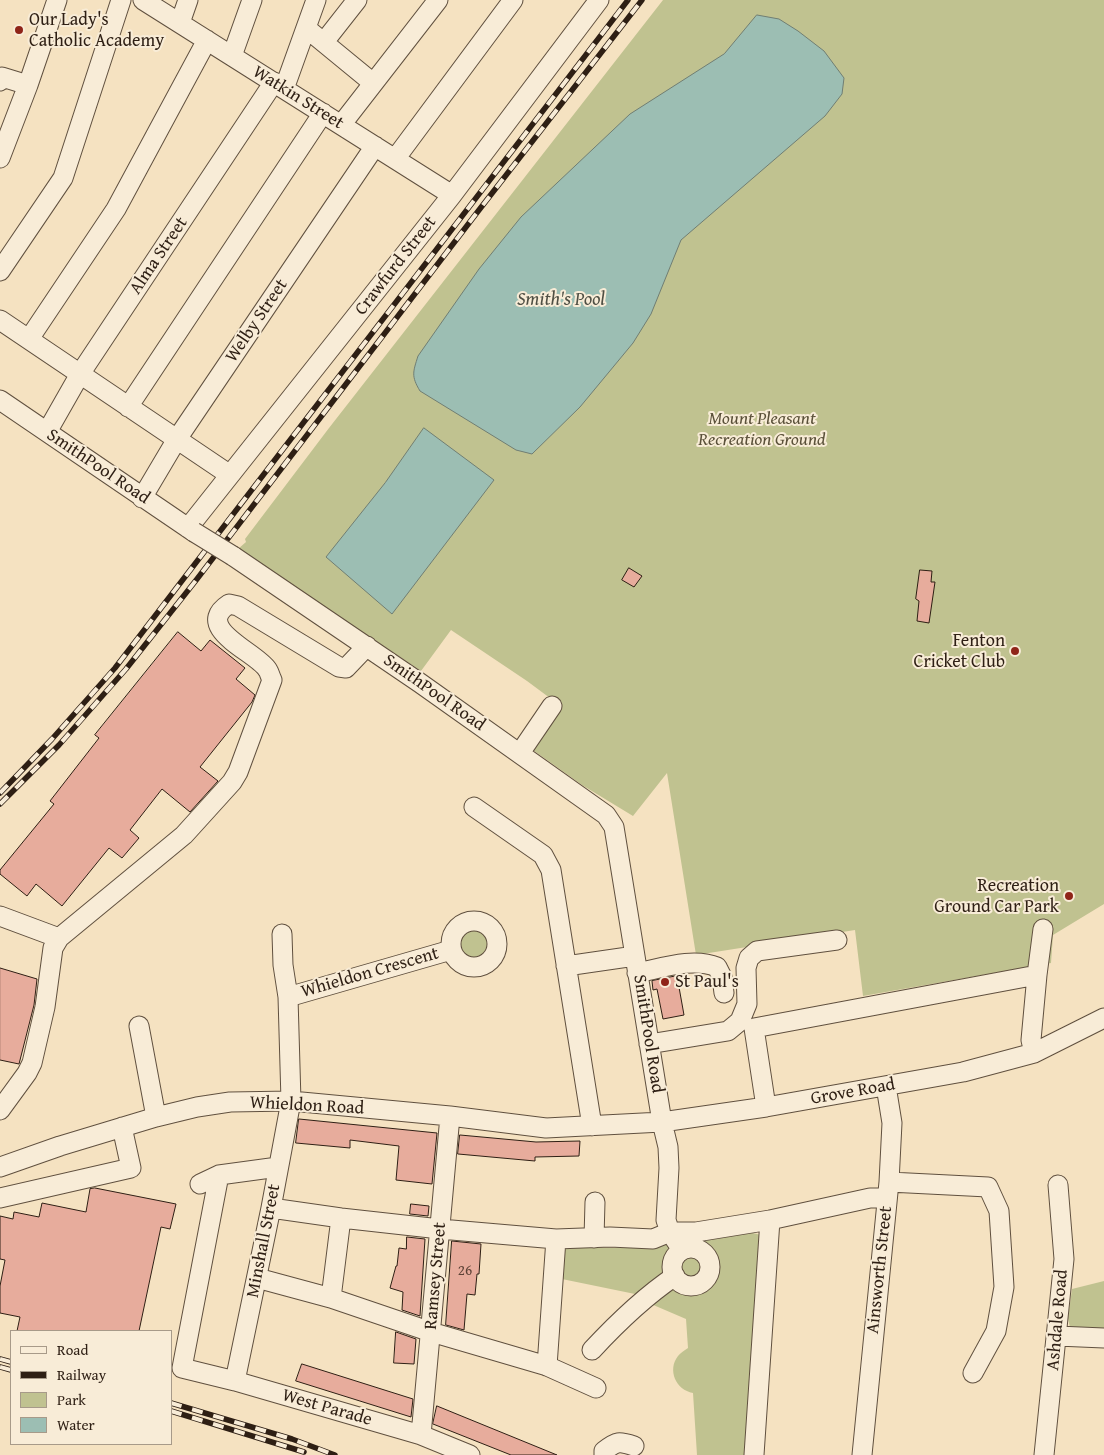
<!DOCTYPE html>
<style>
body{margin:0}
#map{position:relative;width:1104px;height:1455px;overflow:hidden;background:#f5e2c1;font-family:"Gentium Book Plus",serif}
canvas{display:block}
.legend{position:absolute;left:10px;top:1330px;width:162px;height:115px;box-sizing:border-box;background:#f8ecd7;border:1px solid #a79a89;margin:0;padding:6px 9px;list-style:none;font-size:15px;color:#2e1f14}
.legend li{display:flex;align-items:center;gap:10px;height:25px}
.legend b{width:25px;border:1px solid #a79a89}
</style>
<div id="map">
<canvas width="1104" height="1455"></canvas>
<ul class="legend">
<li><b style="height:6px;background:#f8ecd7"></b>Road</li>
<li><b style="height:6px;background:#2e1f14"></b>Railway</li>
<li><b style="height:14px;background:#c0c290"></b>Park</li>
<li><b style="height:14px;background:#9cbeb3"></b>Water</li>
</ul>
</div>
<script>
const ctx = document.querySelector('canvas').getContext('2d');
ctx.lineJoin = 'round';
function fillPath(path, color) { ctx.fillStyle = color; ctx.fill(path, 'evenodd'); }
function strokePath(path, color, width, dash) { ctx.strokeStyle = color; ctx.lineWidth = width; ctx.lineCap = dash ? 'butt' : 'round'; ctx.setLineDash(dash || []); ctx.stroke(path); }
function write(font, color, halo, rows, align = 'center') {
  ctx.font = font + ' "Gentium Book Plus",serif'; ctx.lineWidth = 4; ctx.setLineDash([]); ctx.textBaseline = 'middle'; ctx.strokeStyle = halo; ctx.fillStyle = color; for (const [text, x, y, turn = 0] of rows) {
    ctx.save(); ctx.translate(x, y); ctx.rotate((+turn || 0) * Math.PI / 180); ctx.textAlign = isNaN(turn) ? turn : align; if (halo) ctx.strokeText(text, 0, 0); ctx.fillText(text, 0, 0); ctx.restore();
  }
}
fillPath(new Path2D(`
 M663,0H1104V904L1053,935L1051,963L863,996L855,930L696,955L667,773L633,816L582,785L530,748L558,704L527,681L451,630L421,671L238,549L246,542L245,539L329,428Z
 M458 944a16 16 0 1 1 32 0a16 16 0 1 1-32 0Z
 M753,1233L761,1235L746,1455H697L693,1393C676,1390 667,1370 678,1356C680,1353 684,1351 688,1348L686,1319L651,1304L635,1294L557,1278L560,1250L568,1247L634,1248L707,1236Z
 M1104,1281V1332L1070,1328L1068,1318L1072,1289Z`), '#c0c290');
const water = new Path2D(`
 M757,15L779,19L798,31L824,51L844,78L842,94L825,116L681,240L651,314L633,343L580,407L532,454L516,450L420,391C411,376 413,372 418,356L479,269L521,217L630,114L724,54Z
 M424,428L494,480L392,614L326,557L385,483Z`);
fillPath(water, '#9cbeb3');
strokePath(water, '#707e73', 1);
const building = new Path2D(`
 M629,568L642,576L634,587L622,580Z
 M920,570L932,571L931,582H935L929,623L917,621L919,601L916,599Z
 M178,632L201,651L210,640L245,668L236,679L255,695L252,702L200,767L218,781L190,812L162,789L130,830L139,838L122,858L109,848L62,906L36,884L27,896L0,874V870L54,804L50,801L99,738L95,735Z
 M0,968L37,979L34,1005L19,1064L0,1060Z
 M677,976L684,1015L663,1019L657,989L653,990L652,981Z
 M299,1119L437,1133L432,1184L396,1180L399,1146L350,1140V1148L296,1143Z
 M460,1135L536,1142L580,1141L579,1156L535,1157V1161L458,1154Z
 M95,1188L176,1204L170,1229L161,1227L139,1331H17L20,1317L0,1313V1286L5,1260L0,1259V1216L13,1219L14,1212L39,1217L42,1203L86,1212L90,1189Z
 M411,1204L429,1206L428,1216L410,1214Z
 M407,1237L425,1239L420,1316L402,1310L403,1292L390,1288L396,1266H397L399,1248L406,1249Z
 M452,1241L481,1244L479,1274H477L475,1295L467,1294L464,1330L446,1325Z
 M396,1332L416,1339L414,1364L394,1363Z
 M302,1364L413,1399L411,1417L296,1381Z
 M437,1406L557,1455H511L433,1424Z`);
fillPath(building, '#e7ac9c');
strokePath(building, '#2e1f14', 1);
const minor = new Path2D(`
 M143,0L452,195
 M180,23L188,0
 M306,28L373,83
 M324,42L357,0
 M232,56L252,0
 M0,81L2,77L28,85
 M284,89L316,0
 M341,125L438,0
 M0,158L28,85L57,0
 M395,159L513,0
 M0,271L63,178L121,0
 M0,320L230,475
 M29,339L116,209L207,40
 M0,400L194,532
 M128,407L323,113
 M47,432L80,374L274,82
 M142,498L177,439L375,146
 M188,528L452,195L599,0
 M233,556L420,683L606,815L614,827L662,1122L668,1147L669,1168L666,1220L670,1232L682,1250
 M520,753L552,706
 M474,807L543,855L551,870L592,1126
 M0,916L59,938
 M451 944a23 23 0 1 1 46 0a23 23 0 1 1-46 0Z
 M566,966L635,956
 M637,973C662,968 693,957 717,967L722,977L724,993
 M288,997L451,950
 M139,1026L156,1117
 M649,1044L728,1031L740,1021L747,1004L746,968L749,958L757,951L837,940
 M1034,1053L1031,1040L1037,975
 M766,1107L754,1028L1037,975L1043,929
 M0,1110L27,1073L32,1063L45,1007L53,948L59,938L184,835L232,782L238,772L272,680C270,676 269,671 267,669C256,652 192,628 229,604L238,606L339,667L346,668L367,646
 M0,1167L60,1146L156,1117L197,1107L230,1102L291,1101L450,1116L546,1128L662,1122L766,1107L963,1072L1034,1053L1104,1018
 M219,1175L182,1368L235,1381L421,1435L470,1455
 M889,1182L988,1187L999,1211L1004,1287L996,1331L973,1373
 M200,1184L219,1175L278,1167
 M0,1198L131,1168L122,1127
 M271,1208L341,1218L440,1229L556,1239L610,1237L653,1239L670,1232H696L770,1220L870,1198H887
 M594,1238L595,1202
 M672 1267a19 19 0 1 1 38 0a19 19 0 1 1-38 0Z
 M257,1278L331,1298L431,1332L547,1366L596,1388
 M331,1298L341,1218
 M1057,1336L1104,1338
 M592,1350C617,1323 644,1297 675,1276
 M547,1366L556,1239
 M235,1381L271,1208L291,1101L288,997L283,965L282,934
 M421,1435L450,1116
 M604,1455V1451C617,1441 619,1441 634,1446
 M754,1455L770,1220
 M862,1455L889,1182L892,1123L886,1086
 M1044,1455L1064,1259L1058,1185`);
strokePath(minor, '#60503f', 21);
strokePath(minor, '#f8ecd7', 19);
const rail = new Path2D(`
 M0,793L52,739L115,668L628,0
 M0,804L59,745L126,669L197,579L479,210L642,0
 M0,1359L11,1362
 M0,1367L11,1370
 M171,1403L292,1439L335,1455
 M171,1411L304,1452`);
strokePath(rail, '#2e1f14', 5.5);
strokePath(rail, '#f8ecd7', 4, [11]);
const minorBridge = new Path2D(`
 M194,532L233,556`);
strokePath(minorBridge, '#60503f', 21, []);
strokePath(minorBridge, '#f8ecd7', 19);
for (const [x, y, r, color] of [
 [19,30,5,"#8f2418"],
 [1015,651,5,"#8f2418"],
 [1069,896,5,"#8f2418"],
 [665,982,5,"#8f2418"]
]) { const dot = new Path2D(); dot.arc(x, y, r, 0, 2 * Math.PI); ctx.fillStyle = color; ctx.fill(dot); strokePath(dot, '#f8ecd7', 2); }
write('15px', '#5c4236', null, [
 ["26",465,1271]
]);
write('18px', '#2e1f14', '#f8ecd7', [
 ["Our Lady's",29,20],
 ["Catholic Academy",29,41],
 ["Fenton",1005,641,"right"],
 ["Cricket Club",1005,662,"right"],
 ["Recreation",1059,886,"right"],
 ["Ground Car Park",1059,907,"right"],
 ["St Paul's",675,982]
], 'left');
write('18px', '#2e1f14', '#f8ecd7', [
 ["Watkin Street",298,98,32],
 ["Alma Street",159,256,-56],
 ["Crawfurd Street",396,266,-52],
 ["Welby Street",257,321,-56],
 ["SmithPool Road",98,467,34],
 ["SmithPool Road",434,693,35],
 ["Whieldon Crescent",370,973,-16],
 ["SmithPool Road",648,1034,81],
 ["Grove Road",853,1092,-10],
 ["Whieldon Road",307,1106,3],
 ["Minshall Street",264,1241,-79],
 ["Ainsworth Street",880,1270,-84],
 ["Ramsey Street",436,1276,-85],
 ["Ashdale Road",1058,1320,-85],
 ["West Parade",327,1408,16]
]);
write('italic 18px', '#5a5039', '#f8ecd7', [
 ["Mount Pleasant",762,419],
 ["Recreation Ground",762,440]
]);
write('italic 19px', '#4f4f44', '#f8ecd7', [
 ["Smith's Pool",561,300]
]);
</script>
